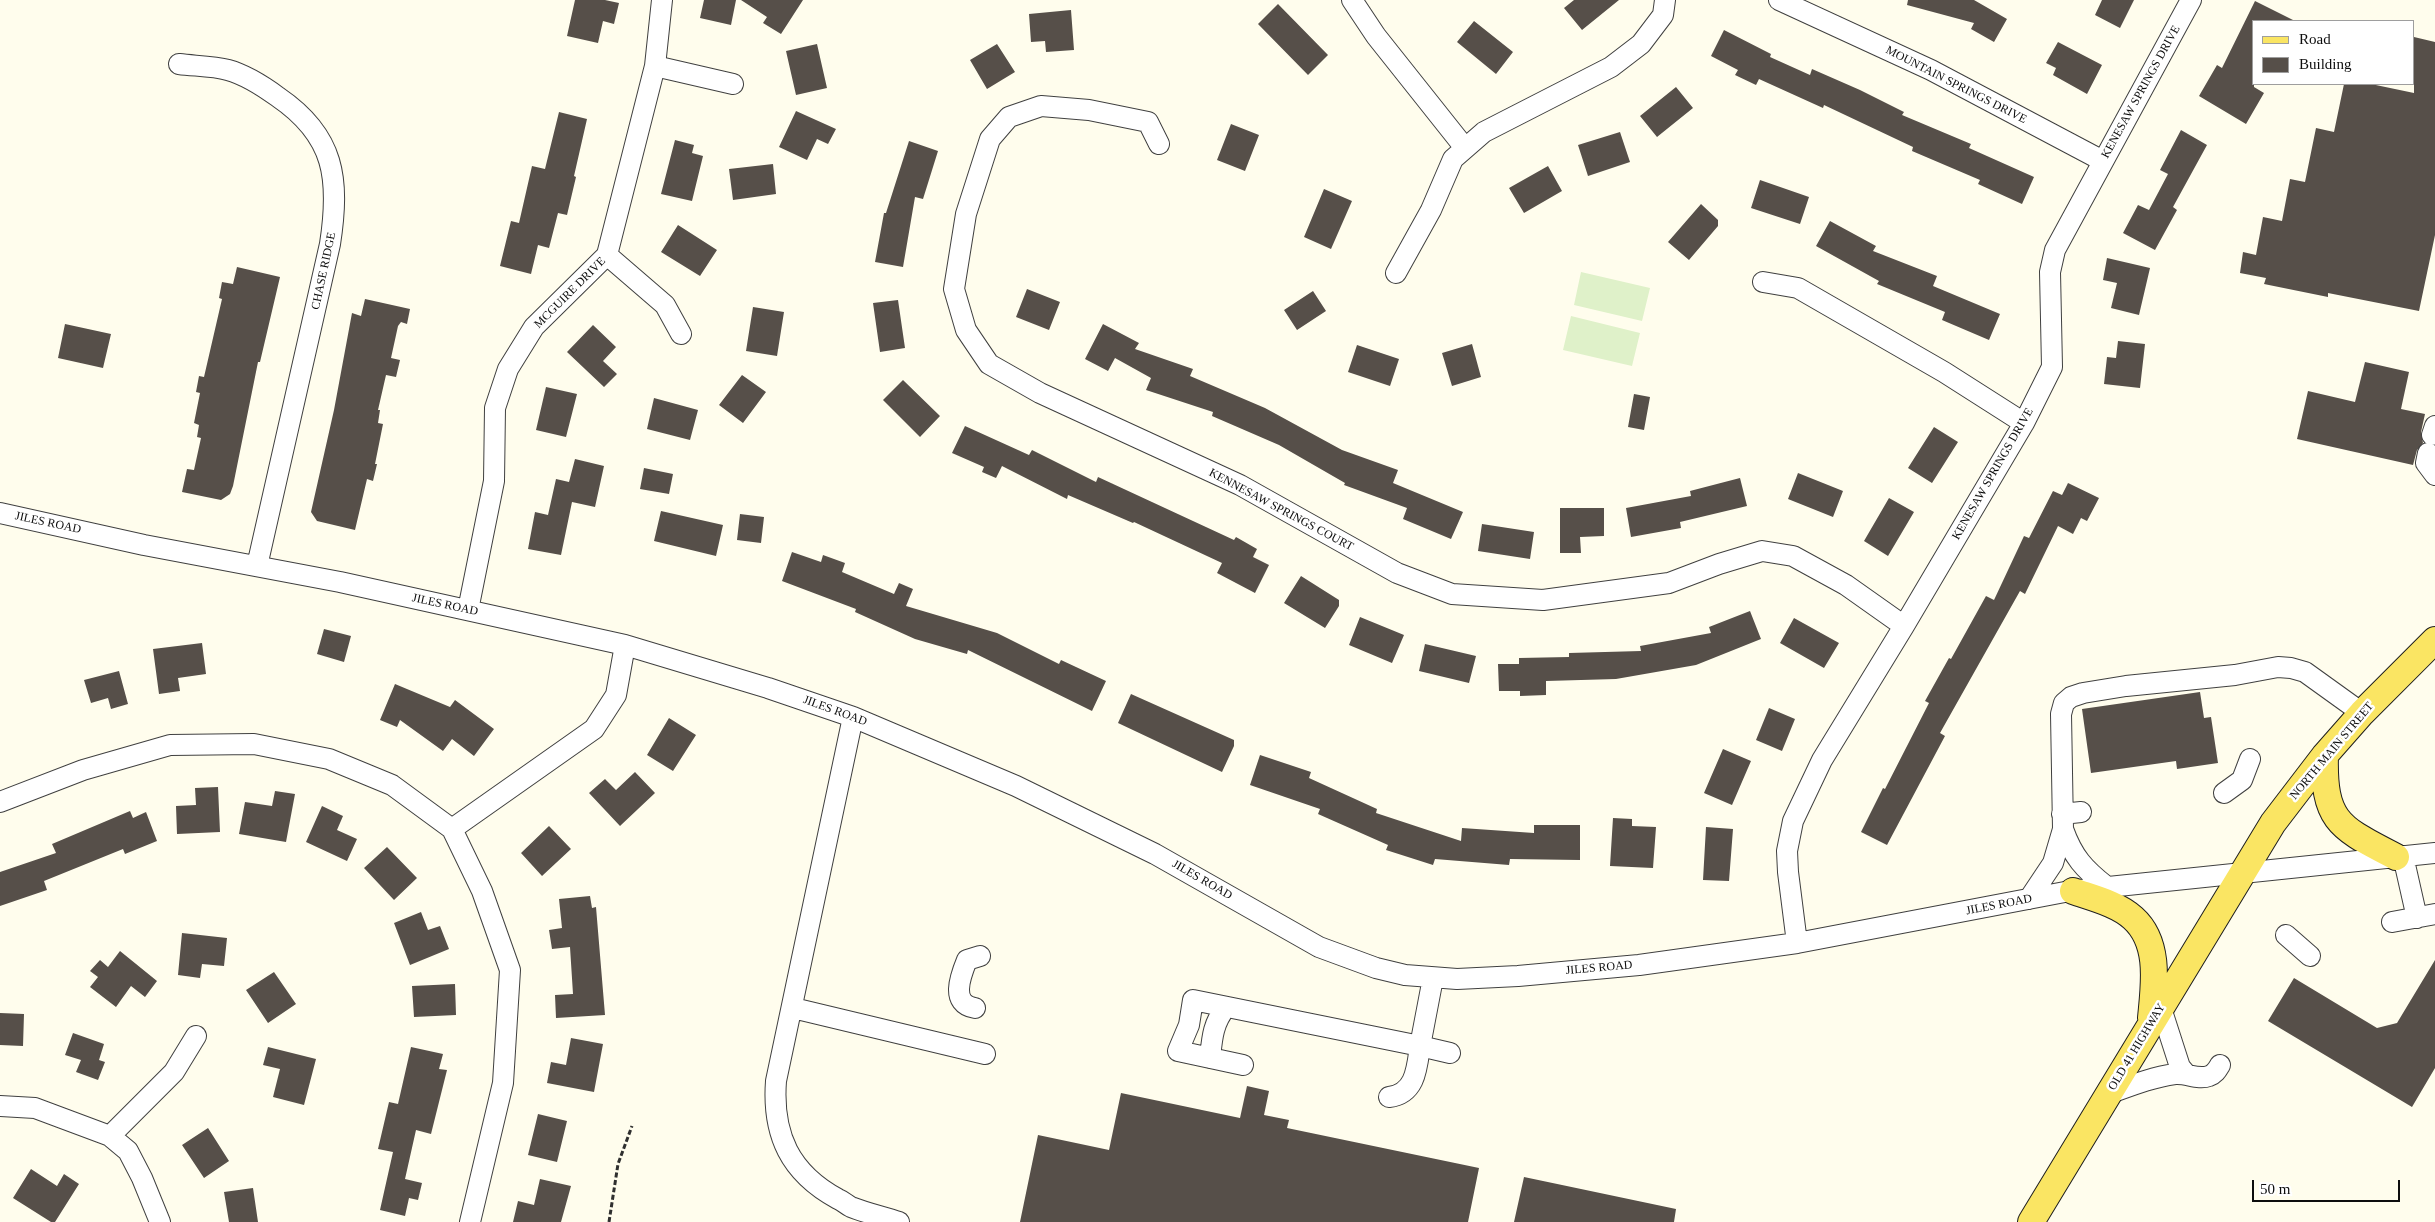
<!DOCTYPE html>
<style>
body{margin:0}
#map{position:relative;width:2435px;height:1222px;overflow:hidden;background:#fffded;font-family:Georgia,serif}
canvas{display:block}
.legend{position:absolute;left:2252px;top:20px;width:162px;height:65px;box-sizing:border-box;background:#fff;border:1px solid #9e9e9e;margin:0;padding:6px 9px;list-style:none;font-size:15px;color:#0d0d0d}
.legend li{display:flex;align-items:center;gap:10px;height:25px}
.legend b{width:25px;border:1px solid #9e9e9e}
.scale{position:absolute;left:2252px;top:1180px;width:148px;height:22px;box-sizing:border-box;border:2px solid #0d0d0d;border-top:0;padding-left:6px;font-size:15px;line-height:18px;white-space:nowrap;color:#0d0d0d;-webkit-text-stroke:4px #fff;paint-order:stroke}
</style>
<div id="map">
<canvas width="2435" height="1222"></canvas>
<ul class="legend">
<li><b style="height:6px;background:#fae563"></b>Road</li>
<li><b style="height:14px;background:#564f49"></b>Building</li>
</ul>
<div class="scale">50 m</div>
</div>
<script>
const ctx = document.querySelector('canvas').getContext('2d');
ctx.lineJoin = 'round';
function fillPath(path, color) { ctx.fillStyle = color; ctx.fill(path, 'evenodd'); }
function strokePath(path, color, width, dash) { ctx.strokeStyle = color; ctx.lineWidth = width; ctx.lineCap = dash ? 'butt' : 'round'; ctx.setLineDash(dash || []); ctx.stroke(path); }
function write(font, color, halo, rows, align = 'center') {
  ctx.font = font + ' Georgia,serif'; ctx.lineWidth = 5; ctx.setLineDash([]); ctx.textBaseline = 'middle'; ctx.strokeStyle = halo; ctx.fillStyle = color; for (const [text, x, y, turn = 0] of rows) {
    ctx.save(); ctx.translate(x, y); ctx.rotate((+turn || 0) * Math.PI / 180); ctx.textAlign = isNaN(turn) ? turn : align; if (halo) ctx.strokeText(text, 0, 0); ctx.fillText(text, 0, 0); ctx.restore();
  }
}
fillPath(new Path2D(`
 M1581,272L1650,288L1642,321L1574,305Z
 M1571,316L1640,333L1632,366L1563,350Z`), '#dff1c9');
fillPath(new Path2D(`
 M575,0H605L619,3L614,24L603,21L598,43L567,36Z
 M704,0H736L731,25L700,18Z
 M741,0H803L781,34L763,23L767,17Z
 M1574,0H1619L1582,30L1564,8Z
 M1908,0H1974L2007,19L1994,42L1971,29L1974,23L1907,5Z
 M2102,0H2134L2120,28L2095,15Z
 M2255,1L2295,21H2254V87L2264,93L2246,124L2199,96L2217,65L2222,68Z
 M1278,4L1328,55L1308,75L1258,24Z
 M1071,10L1074,50L1046,52L1045,41L1031,42L1029,14Z
 M1474,21L1513,52L1496,74L1457,42Z
 M1724,30L1771,54L1770,57L1810,75L1812,69L1860,90L1904,112L1902,115L1971,144L1969,148L2034,177L2022,204L1978,184L1980,180L1912,151L1913,147L1824,105L1823,108L1759,79L1756,85L1735,75L1738,70L1711,56Z
 M2414,37L2435,42V235L2419,311L2328,293V297L2264,284L2266,278L2240,273L2243,252L2256,255L2263,217L2282,221L2290,179L2305,182L2316,128L2334,132L2344,84H2371L2414,93Z
 M2058,42L2102,65L2087,94L2053,75L2056,68L2046,63Z
 M817,44L827,88L796,95L786,51Z
 M997,44L1015,72L987,89L970,60Z
 M1676,87L1693,108L1657,137L1640,116Z
 M796,111L836,129L828,144L817,139L807,160L779,147Z
 M559,112L587,119L574,176L576,177L567,215L558,213L549,248L538,245L531,274L500,266L511,221L519,223L532,166L545,169Z
 M1231,124L1259,135L1245,171L1217,160Z
 M2181,130L2207,145L2173,207L2177,210L2155,250L2123,233L2138,205L2149,210L2168,174L2160,170Z
 M1620,132L1630,162L1588,176L1578,145Z
 M675,140L694,145L692,153L703,156L692,201L661,194Z
 M909,141L938,151L923,199L915,197L903,267L875,262L884,213H886Z
 M773,164L776,194L733,200L729,169Z
 M1548,166L1562,191L1524,213L1509,188Z
 M1760,180L1809,197L1800,224L1751,208Z
 M1324,189L1352,201L1331,249L1304,237Z
 M1701,204L1718,220V226L1689,260L1668,242Z
 M1830,221L1876,246L1873,251L1937,276L1933,286L2000,314L1989,340L1942,320L1945,312L1877,284L1879,281L1816,246Z
 M678,225L717,250L700,276L661,252Z
 M2107,258L2150,268L2139,315L2111,308L2117,283L2103,280Z
 M237,267L280,277L260,362H258L233,486L230,494L221,500L182,492L187,469L194,470L201,438L197,437L199,425L194,423L200,393L196,392L199,376L204,377L222,299L219,298L222,282L233,284Z
 M1027,289L1060,302L1049,330L1016,317Z
 M1313,291L1326,311L1297,330L1284,310Z
 M365,299L410,309L407,324L401,322L398,326L391,358L400,360L396,377L386,375L378,410H380L378,423L383,424L375,464H377L373,481L367,479L355,530L317,521L311,512L334,410L352,313L361,316Z
 M898,300L905,348L880,352L873,303Z
 M753,307L784,312L777,356L746,351Z
 M65,324L111,334L103,368L58,358Z
 M1103,324L1139,343L1135,349L1193,369L1190,376L1265,408L1342,450L1398,470L1393,483L1463,512L1451,539L1403,519L1407,508L1344,485L1345,483L1279,445L1212,416L1213,412L1146,390L1151,378L1115,358L1108,371L1085,359Z
 M593,325L616,347L603,361L617,374L604,387L567,352Z
 M2118,341L2145,344L2140,388L2104,384L2107,357L2116,358Z
 M1472,344L1481,377L1452,386L1442,353Z
 M1357,345L1399,359L1390,386L1348,372Z
 M2365,362L2409,372L2401,409L2425,414L2421,432L2423,443L2417,450L2413,465L2297,439L2308,391L2355,402Z
 M742,375L766,392L743,423L719,405Z
 M903,380L940,416L920,437L883,400Z
 M546,387L577,394L566,437L536,430Z
 M1634,394L1650,397L1644,430L1628,427Z
 M654,398L698,410L690,440L647,429Z
 M965,426L1029,455L1032,450L1096,482L1098,477L1234,540L1236,537L1257,549L1253,557L1269,565L1255,593L1217,573L1222,563L1134,522L1133,523L1068,495L1067,499L1002,466L996,478L982,472L984,467L952,453Z
 M1934,427L1958,442L1932,483L1908,468Z
 M575,459L604,466L595,507L572,502L561,555L528,549L535,512L548,515L556,479L569,482Z
 M644,468L673,474L669,494L640,489Z
 M1798,473L1843,491L1833,517L1788,499Z
 M1740,478L1747,506L1680,522L1681,528L1631,537L1626,508L1691,496L1690,491Z
 M2068,483L2099,498L2087,521L2081,518L2073,534L2058,526L2025,594L2020,591L1940,733L1945,736L1887,845L1861,832L1883,788L1885,789L1929,703L1925,701L1949,658L1951,659L1986,596L1994,600L2024,536L2029,538L2053,491L2062,495Z
 M1889,498L1914,512L1888,556L1864,541Z
 M1560,508H1604V536L1580,537L1581,553H1560Z
 M661,511L723,525L716,556L654,541Z
 M740,514L764,517L761,543L737,540Z
 M1482,524L1534,532L1530,559L1478,551Z
 M792,552L821,562L823,555L845,563L842,572L894,594L899,583L913,589L906,606L997,633L1059,664L1061,660L1106,681L1092,711L968,650L967,654L915,639L855,612L856,609L782,581Z
 M1301,576L1339,600V606L1325,628L1284,603Z
 M1750,611L1761,639L1696,665L1616,679L1546,681V695L1520,696V691H1499L1498,664H1519V658L1569,657V653L1641,651L1640,646L1711,633L1709,627Z
 M1360,617L1404,635L1392,663L1349,645Z
 M1794,618L1839,643L1824,668L1780,643Z
 M324,629L351,636L344,662L317,654Z
 M202,643L206,674L178,678L180,691L159,694L153,649Z
 M1425,644L1476,656L1469,683L1419,671Z
 M119,671L128,704L111,709L108,698L91,703L84,680Z
 M395,684L450,707L455,700L494,729L474,756L452,739L443,751L400,720L397,727L380,720Z
 M2200,692L2204,718L2211,717L2218,763L2177,769L2176,761L2091,773L2082,709Z
 M1131,694L1234,740V746L1222,772L1118,723Z
 M1769,708L1795,719L1782,751L1756,740Z
 M669,718L696,735L673,771L647,755Z
 M1723,749L1751,761L1732,805L1704,793Z
 M1260,755L1311,772L1309,778L1377,809L1376,813L1461,841L1462,828L1534,833V825H1580V860L1510,859L1509,865L1435,859L1433,865L1386,850L1388,845L1318,814L1320,809L1250,785Z
 M635,772L655,793L620,826L589,793L605,779L616,790Z
 M218,787L220,832L177,834L176,806L196,805L195,788Z
 M275,791L295,794L286,842L239,834L245,802L272,806Z
 M322,806L343,816L337,830L357,839L347,861L306,842Z
 M130,811L133,818L146,812L157,841L125,854L123,849L44,881L47,890L0,906V872L56,853L52,844Z
 M1613,818L1632,819V826L1656,827L1653,868L1610,866Z
 M549,826L571,849L542,876L521,853Z
 M1706,827L1733,829L1729,881L1703,880Z
 M387,847L417,878L394,900L364,868Z
 M590,896L592,908L596,907L605,1015L556,1018L555,995L573,994L570,947L552,949L549,930L562,928L559,899Z
 M421,912L428,930L440,926L449,949L410,965L394,923Z
 M182,933L227,938L224,966L202,964L200,978L178,975Z
 M120,951L157,981L145,997L131,986L116,1007L90,987L98,977L90,971L100,960L108,967Z
 M2435,960V1068L2412,1107L2268,1021L2294,978L2377,1028L2397,1023Z
 M274,972L296,1004L268,1023L246,990Z
 M455,984L456,1015L414,1017L412,986Z
 M0,1013L24,1014L23,1046L0,1045Z
 M73,1033L104,1044L99,1060L105,1062L98,1080L76,1072L81,1060L65,1055Z
 M571,1038L603,1044L594,1092L547,1083L551,1062L566,1065Z
 M268,1047L316,1059L304,1105L273,1097L280,1069L263,1065Z
 M411,1047L443,1054L439,1069L447,1070L431,1134L416,1130L405,1179L422,1183L418,1200L409,1198L405,1216L380,1210L393,1152L378,1149L389,1102L398,1104Z
 M1247,1086L1269,1091L1264,1115L1289,1120L1287,1128L1479,1168L1468,1222H1020L1038,1135L1109,1150L1121,1093L1240,1118Z
 M538,1114L567,1121L557,1162L528,1155Z
 M208,1128L229,1161L204,1178L182,1145Z
 M31,1169L57,1186L64,1174L79,1184L55,1222H51L13,1198Z
 M1524,1177L1676,1209L1674,1222H1514Z
 M540,1179L571,1186L561,1222H513L518,1201L534,1205Z
 M253,1188L258,1222H229L224,1192Z`), '#564f49');
const minor = new Path2D(`
 M1352,0L1376,36L1465,148
 M1779,0L1931,70L2103,161
 M179,64C194,66 213,66 228,70C246,75 263,86 278,97C335,136 340,179 330,244L257,566
 M655,66L733,84
 M1159,144L1148,122L1089,110L1041,106L1009,117L990,139L966,214L954,289L966,330L989,364L1040,393L1240,485L1397,573L1452,594L1543,600L1669,583L1719,564L1762,551L1793,556L1846,585L1904,626
 M607,255L665,305L681,334
 M1396,273L1431,210L1453,159L1484,132L1611,67L1641,44L1663,15L1665,0
 M1763,282L1798,288L1944,372L2024,423
 M2432,435L2435,426
 M2428,453L2426,463L2435,475
 M0,513L144,545L340,582L625,645L768,688L853,717L1016,786L1155,854L1319,947L1376,968L1405,975L1457,979L1518,976L1639,965L1797,943L2070,891L2435,853
 M468,610L494,481L495,408L508,369L534,327L607,255L655,66L662,0
 M853,717L776,1081C772,1135 790,1173 838,1199C843,1201 847,1205 851,1207C866,1213 884,1217 899,1222
 M2224,793L2242,780L2250,759
 M0,802L83,770L170,745L254,744L329,759L392,785L452,829L482,891L510,970L503,1083L470,1222
 M2062,814L2081,812
 M452,829L594,729L616,695L625,645
 M2403,856L2417,918
 M2107,887C2084,869 2073,857 2063,829L2061,714L2064,703L2071,697L2083,693L2126,686L2235,675L2278,667L2291,668L2305,672L2362,713
 M2029,899L2053,863L2063,829
 M2392,922L2435,914
 M2286,935L2310,956
 M1797,943L1788,872L1787,851L1793,821L1822,760L1904,626L2024,423L2052,367L2050,272L2055,250L2191,0
 M1433,978L1420,1046L1450,1053
 M793,1008L985,1054
 M975,1008C950,1004 960,977 967,960L980,956
 M2161,1008L2180,1067L2186,1074
 M1210,1058C1212,1038 1213,1023 1226,1007
 M1243,1065L1178,1051L1189,1025L1193,1000L1420,1046C1417,1067 1416,1094 1389,1097
 M2108,1094C2130,1086 2152,1077 2175,1074C2187,1073 2198,1080 2209,1076C2215,1074 2217,1070 2220,1065
 M0,1106L35,1108L110,1136L128,1151L142,1178L160,1222
 M110,1136L174,1072L196,1036`);
const major = new Path2D(`
 M2325,755C2323,823 2341,828 2396,857
 M2073,891C2093,898 2118,904 2133,918C2161,943 2154,986 2151,1018
 M2031,1222L2273,823L2325,755L2362,713L2435,640`);
strokePath(minor, '#404040', 22);
strokePath(major, '#1e1e1e', 28);
strokePath(new Path2D(`
 M609,1222L618,1164L632,1126`), '#2f2f2f', 3, [5, 2.5]);
strokePath(minor, '#fff', 20);
strokePath(major, '#fae563', 26);
write('12px', '#0d0d0d', '#fff', [
 ["MOUNTAIN SPRINGS DRIVE",1956,85,27],
 ["KENESAW SPRINGS DRIVE",2141,92,-61],
 ["CHASE RIDGE",324,271,-78],
 ["MCGUIRE DRIVE",570,293,-45],
 ["KENESAW SPRINGS DRIVE",1993,474,-60],
 ["KENNESAW SPRINGS COURT",1281,510,28],
 ["JILES ROAD",48,523,12],
 ["JILES ROAD",445,605,12],
 ["JILES ROAD",835,711,20],
 ["NORTH MAIN STREET",2332,751,-50],
 ["JILES ROAD",1202,880,30],
 ["JILES ROAD",1999,905,-11],
 ["JILES ROAD",1599,968,-5],
 ["OLD 41 HIGHWAY",2137,1047,-59]
]);
</script>
